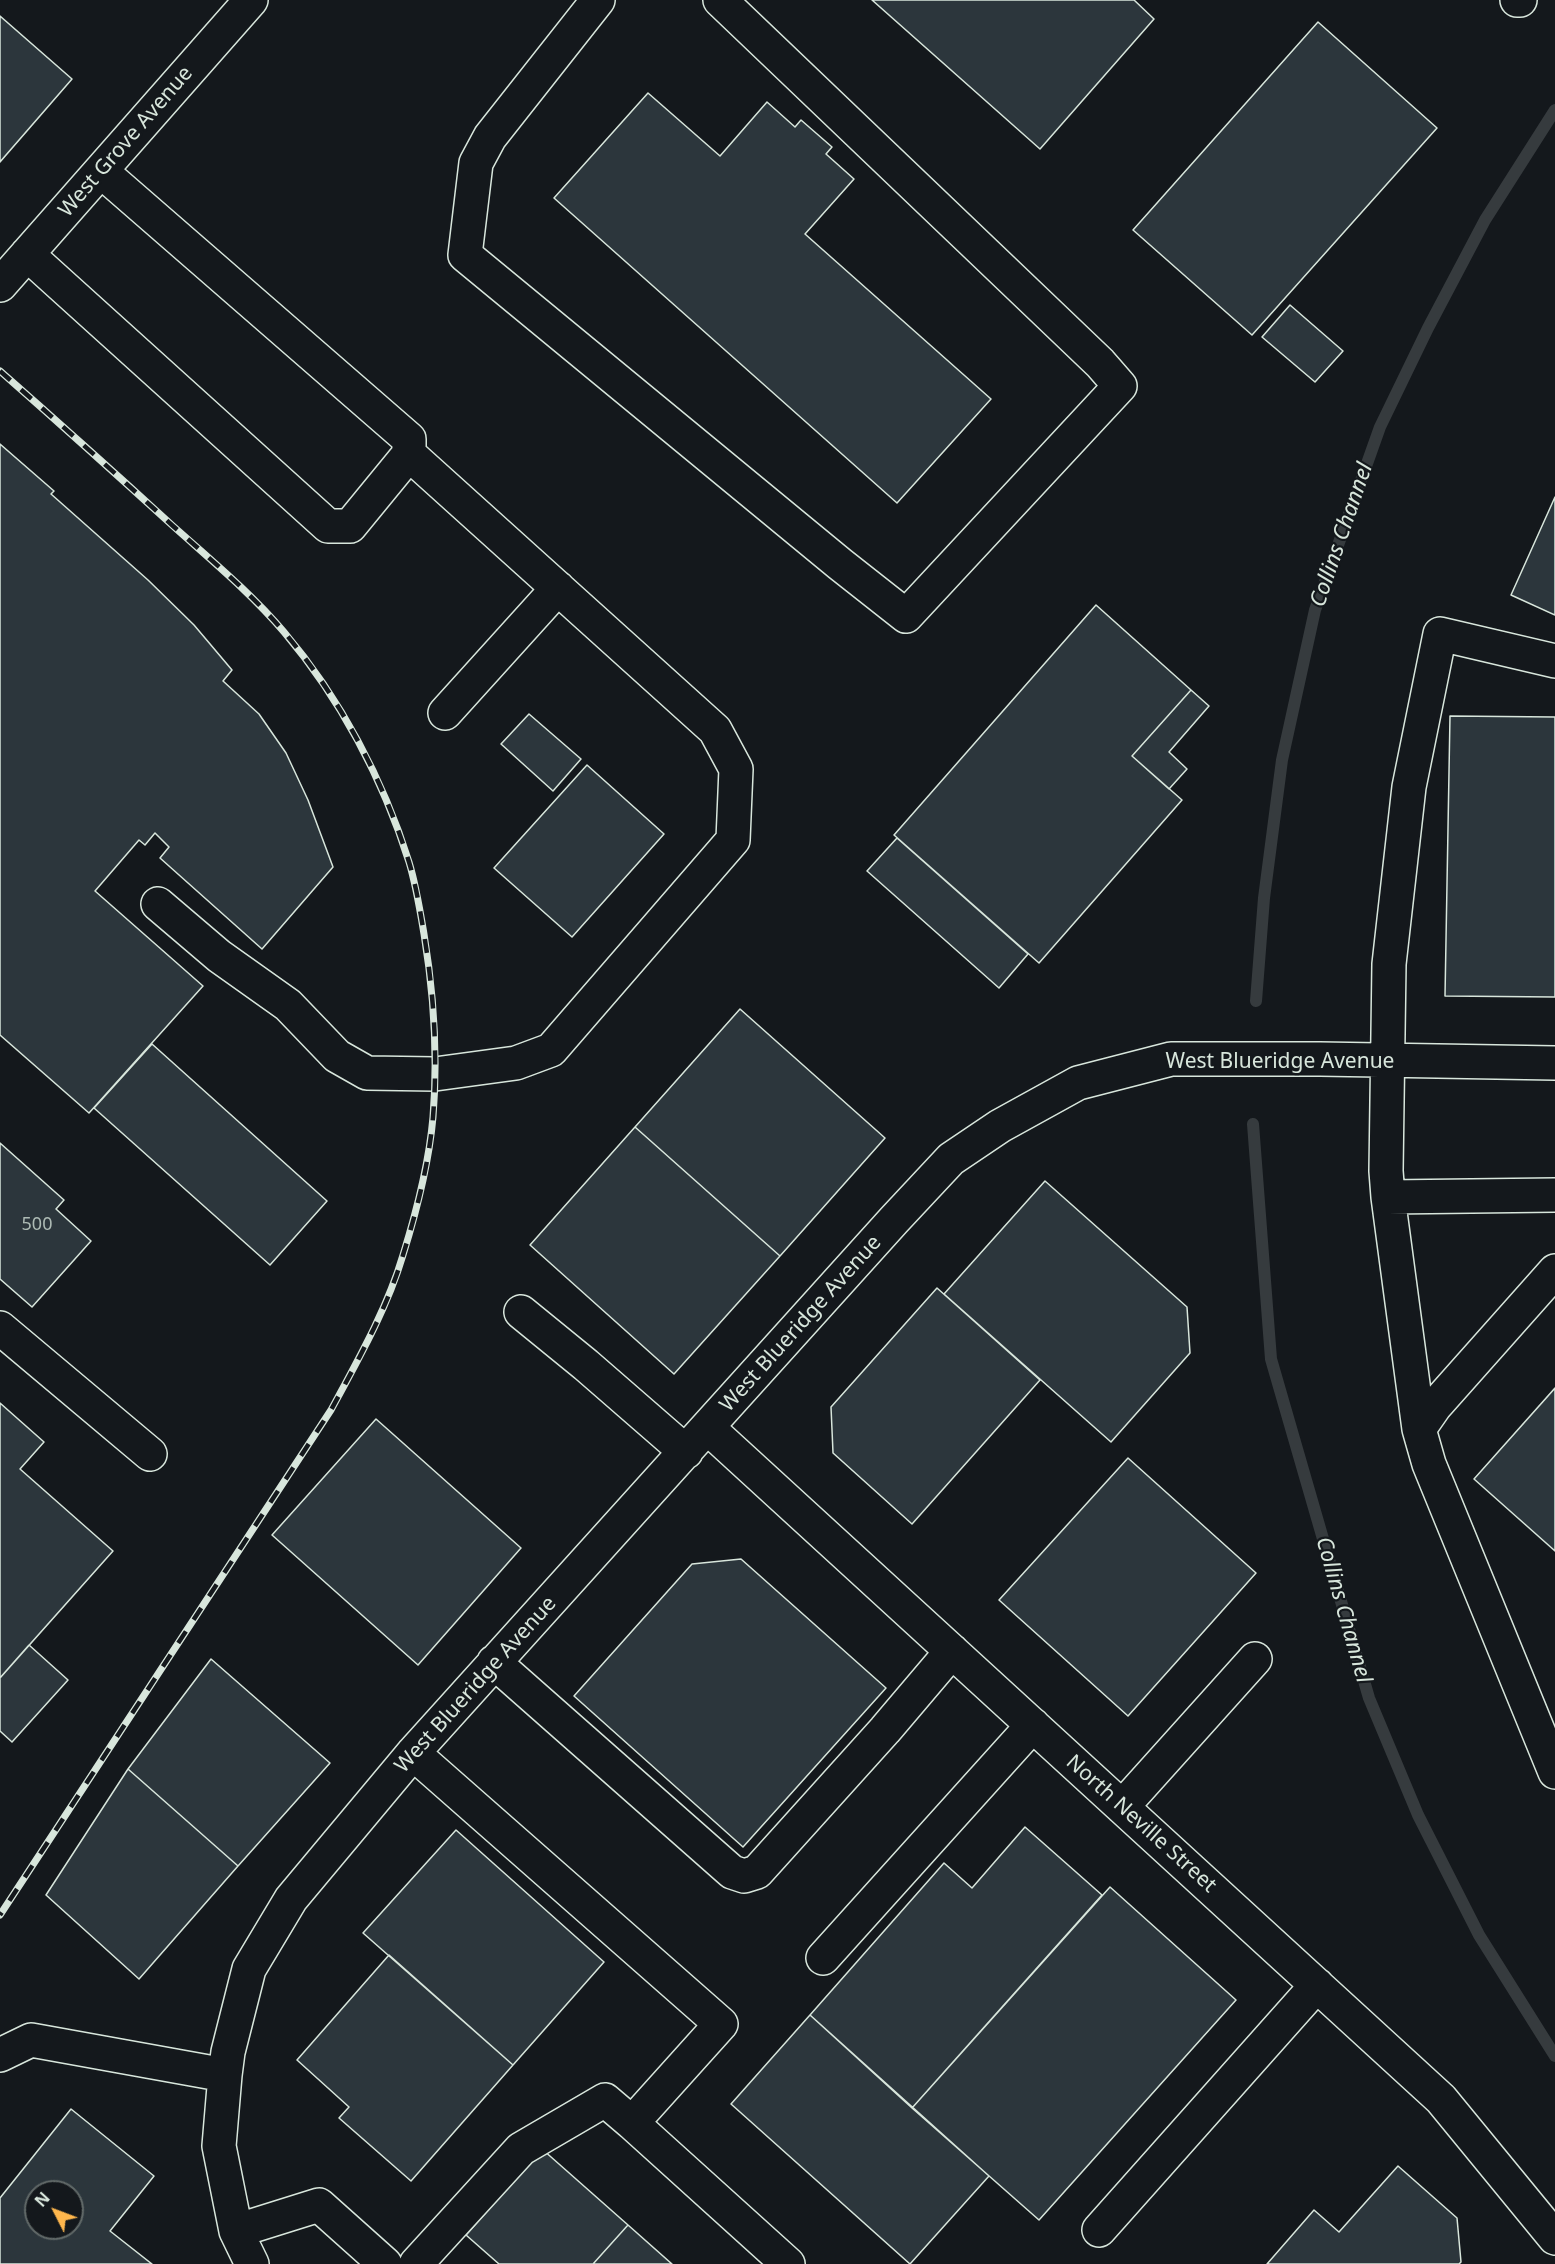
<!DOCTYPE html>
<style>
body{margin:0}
#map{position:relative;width:1555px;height:2264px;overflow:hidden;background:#14181c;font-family:"Noto Sans",sans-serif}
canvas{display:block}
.north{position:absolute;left:24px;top:2180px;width:60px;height:60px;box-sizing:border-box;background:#14181c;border:2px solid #626a69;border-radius:50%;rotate:312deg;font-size:16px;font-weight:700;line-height:24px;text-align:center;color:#d8e6dc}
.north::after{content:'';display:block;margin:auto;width:21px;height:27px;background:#ffb74d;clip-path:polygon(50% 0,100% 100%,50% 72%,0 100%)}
</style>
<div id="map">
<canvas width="1555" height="2264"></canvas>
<div class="north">N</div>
</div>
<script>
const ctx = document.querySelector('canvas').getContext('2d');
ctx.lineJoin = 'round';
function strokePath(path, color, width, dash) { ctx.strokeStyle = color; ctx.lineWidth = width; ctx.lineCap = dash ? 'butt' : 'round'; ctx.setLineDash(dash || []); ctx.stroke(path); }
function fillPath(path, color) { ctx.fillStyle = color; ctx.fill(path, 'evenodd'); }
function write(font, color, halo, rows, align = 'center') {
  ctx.font = font + ' "Noto Sans",sans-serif'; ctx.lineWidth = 4.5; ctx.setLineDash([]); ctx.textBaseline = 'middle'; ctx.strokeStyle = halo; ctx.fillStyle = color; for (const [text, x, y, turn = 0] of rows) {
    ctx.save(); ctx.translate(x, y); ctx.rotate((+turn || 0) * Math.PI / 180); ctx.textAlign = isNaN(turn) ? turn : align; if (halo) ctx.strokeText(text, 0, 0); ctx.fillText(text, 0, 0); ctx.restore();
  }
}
strokePath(new Path2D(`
 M1256,1001L1264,898L1282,760L1315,610L1380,427L1428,328L1485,220L1555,110
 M1253,1124L1271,1359L1369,1698L1418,1815L1479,1935L1555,2056`), '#363b3e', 12);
const building = new Path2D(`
 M872,0H1134L1154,19L1040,149Z
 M0,16L72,79L0,162Z
 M1318,22L1437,128L1252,335L1133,230Z
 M648,93L720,156L767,102L795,127L801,120L832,147L826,154L854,179L805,234L991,399L897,503L554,198Z
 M1290,305L1343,351L1315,382L1262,337Z
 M0,444L54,491L51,494L148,580L194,625L232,670L223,681L259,714L286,753L308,800L333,867L262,949L160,858L169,847L155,833L145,845L139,840L95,891L203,986L89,1113L0,1035Z
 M1555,497V615L1511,595Z
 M1096,605L1191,690L1132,756L1182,800L1039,963L894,835Z
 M1191,690L1209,706L1169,752L1187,769L1169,789L1132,756Z
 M529,714L581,759L553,791L501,744Z
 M1450,716L1555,717V997L1445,996Z
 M587,765L664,834L572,937L494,868Z
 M897,838L1028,954L999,988L867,871Z
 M740,1009L885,1138L780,1256L635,1127Z
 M152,1044L327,1201L270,1265L94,1108Z
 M635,1127L780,1256L674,1374L530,1245Z
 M0,1143L64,1200L56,1209L91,1241L32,1307L0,1279Z
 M1045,1181L1187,1307L1190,1353L1111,1442L944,1294Z
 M937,1288L1040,1380L912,1524L833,1453L831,1407Z
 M1555,1388V1551L1474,1479Z
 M0,1403L44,1442L20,1469L113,1551L0,1678Z
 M376,1419L521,1548L418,1665L272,1535Z
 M1128,1458L1256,1573L1128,1716L999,1600Z
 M741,1559L886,1688L743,1847L574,1696L692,1564Z
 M29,1645L68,1680L12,1742L0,1731V1678Z
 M211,1659L330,1763L238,1866L128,1769Z
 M128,1769L238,1866L139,1979L46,1895Z
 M1025,1827L1102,1895L912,2108L810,2015L944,1863L972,1888Z
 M456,1830L604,1962L513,2065L363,1933Z
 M1110,1887L1236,2000L1039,2220L912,2108Z
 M389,1955L513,2065L411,2181L339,2118L349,2107L297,2060Z
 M810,2015L989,2176L910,2264L731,2104Z
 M71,2109L154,2176L110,2231L152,2264H0V2198ZM36,2192H72V2228H36Z
 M542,2149L628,2225L593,2264H499L466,2235Z
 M1398,2166L1457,2218L1461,2262L1459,2264H1267L1314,2210L1339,2232Z
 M628,2225L672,2264H593Z`);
fillPath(building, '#2c363c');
strokePath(building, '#d8e6dc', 1.5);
const minor = new Path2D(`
 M598,0L490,137L476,163L465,255L840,564L906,616L1120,386L1100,363L720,0
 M1517,0H1520
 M27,254L328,526H350L409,454V439L101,171
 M0,285L251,0
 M1555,661L1440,634L1409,787L1389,964L1386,1171L1388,1197L1555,1195
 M445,713L558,588
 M158,904L219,956L288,1005L337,1056L367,1073L435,1074L516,1063L551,1050L733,840L736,769L715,730L409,454
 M1388,1197L1419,1429
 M1555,1271L1435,1406L1419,1429L1429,1464L1555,1772
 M521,1312L586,1365L686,1452
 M0,1328L150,1454
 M708,1428L1441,2099L1555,2238
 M494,1662L732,1872L744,1876L757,1872L885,1730L952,1651
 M413,1753L721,2024L632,2123L788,2264
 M1122,1807L1255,1659
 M823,1958L1033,1725
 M0,2055L31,2040L225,2075
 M1099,2230L1317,1985
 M236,2231L319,2205L385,2264
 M252,2264L236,2231L219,2146L225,2075L228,2052L249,1969L291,1899L413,1753L894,1220L951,1159L1000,1126L1078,1083L1171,1059H1320L1555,1063
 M416,2264L521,2149L605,2100L632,2123`);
strokePath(minor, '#d8e6dc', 36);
strokePath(minor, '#14181c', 33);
const rail = new Path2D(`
 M0,371C58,422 116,474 173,526C211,560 251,593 284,632C340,698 383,779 409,862C416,885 420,910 424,934C434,995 438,1055 433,1117C429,1163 417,1210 403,1255C387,1309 358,1360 331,1410L0,1915`);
strokePath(rail, '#d8e6dc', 7);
strokePath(rail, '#14181c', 4.5, [14]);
write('18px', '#adbab4', null, [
 ["500",37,1225]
]);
write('21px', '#d8e6dc', '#14181c', [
 ["West Grove Avenue",126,142,-49],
 ["West Blueridge Avenue",1280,1062],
 ["West Blueridge Avenue",801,1324,-48],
 ["West Blueridge Avenue",476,1685,-48],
 ["North Neville Street",1141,1824,42]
]);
write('italic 22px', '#d8e6dc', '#14181c', [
 ["Collins Channel",1342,535,-71],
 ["Collins Channel",1343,1610,74]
]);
</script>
